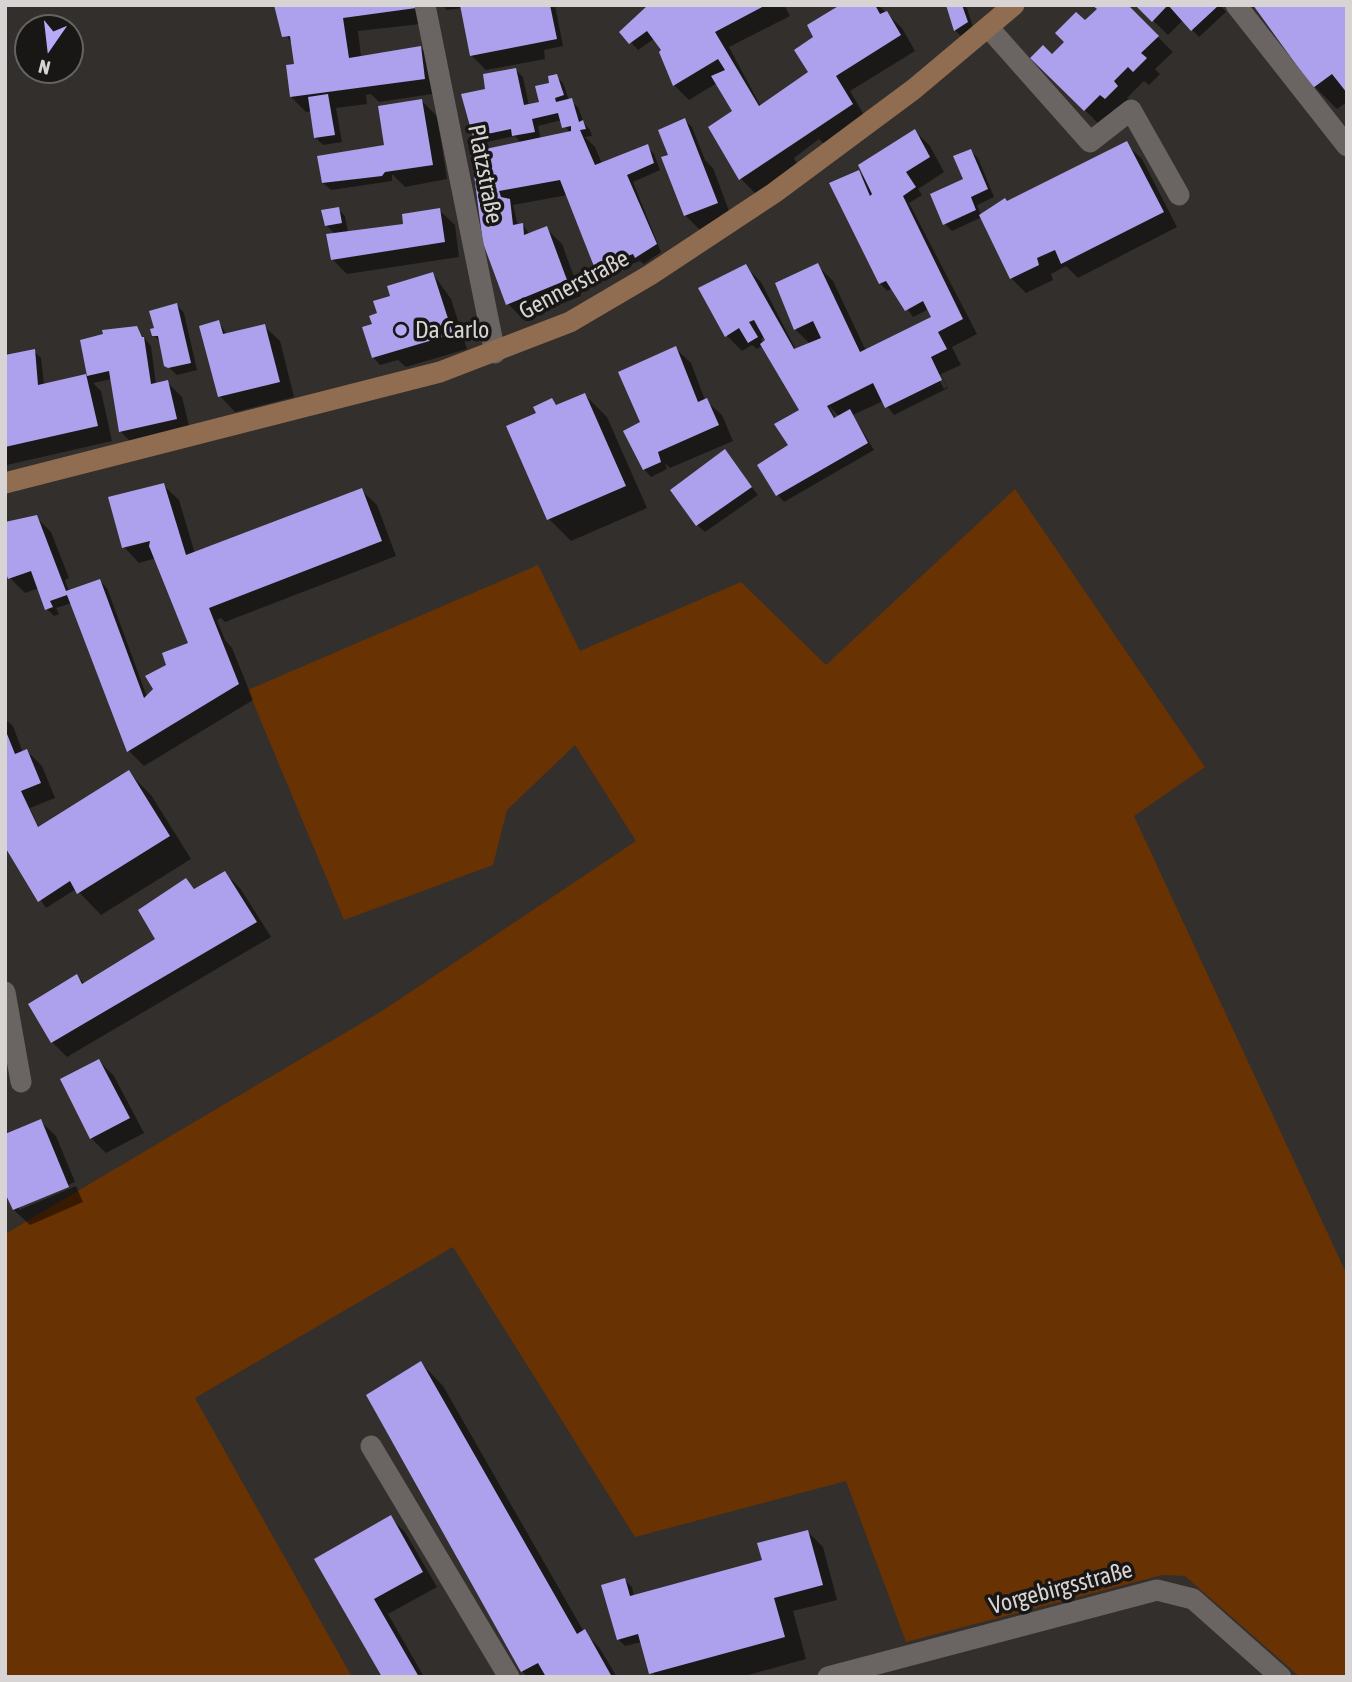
<!DOCTYPE html>
<meta charset="utf-8">
<style>
body{margin:0}
#map{position:relative;width:1352px;height:1682px;overflow:hidden;background:#332f2c;font-family:"Asap Condensed",sans-serif}
canvas{display:block}
.frame{position:absolute;inset:0;border:7px solid #d8d4d3;pointer-events:none}
.north{position:absolute;left:14px;top:14px;width:70px;height:70px;box-sizing:border-box;background:#191716;border:2px solid #656362;border-radius:50%;rotate:194deg;font-size:19px;font-weight:700;line-height:28px;text-align:center;color:#d8d4d3}
.north::after{content:'';display:block;margin:auto;width:24px;height:32px;background:#b7abf8;clip-path:polygon(50% 0,100% 100%,50% 72%,0 100%)}
</style>
<div id="map">
<canvas width="1352" height="1682"></canvas>
<div class="frame"></div>
<div class="north">N</div>
</div>
<script>
const ctx = document.querySelector('canvas').getContext('2d');
ctx.lineJoin = 'round';
function fillPath(path, color) { ctx.fillStyle = color; ctx.fill(path, 'evenodd'); }
function strokePath(path, color, width, dash) { ctx.strokeStyle = color; ctx.lineWidth = width; ctx.lineCap = dash ? 'butt' : 'round'; ctx.setLineDash(dash || []); ctx.stroke(path); }
function write(font, color, halo, rows, align = 'center') {
  ctx.font = font + ' "Asap Condensed",sans-serif'; ctx.lineWidth = 7; ctx.setLineDash([]); ctx.textBaseline = 'middle'; ctx.strokeStyle = halo; ctx.fillStyle = color; for (const [text, x, y, turn = 0] of rows) {
    ctx.save(); ctx.translate(x, y); ctx.rotate((+turn || 0) * Math.PI / 180); ctx.textAlign = isNaN(turn) ? turn : align; if (halo) ctx.strokeText(text, 0, 0); ctx.fillText(text, 0, 0); ctx.restore();
  }
}
fillPath(new Path2D(`
 M1015,489L1205,767L1134,816L1347,1275V1677H1300L1185,1576L1162,1575L906,1642L846,1481L635,1537L453,1247L195,1398L352,1677H5V1234L382,1011L636,841L575,745L507,810L493,865L344,920L248,690L538,565L580,651L741,582L826,665Z`), '#693203');
fillPath(new Path2D(`
 M276,5H427L430,23L358,31L361,56L421,48L436,63L439,93L379,102L371,94L366,95L367,104L336,108L342,142L323,145L316,138L312,111L306,112L291,97L296,66L294,46L279,26Z
 M442,5H555L563,46L544,50L545,59L486,70L471,55L462,8L447,10Z
 M651,5H784L790,16L729,47L761,107L811,73L813,39L844,5H878L902,28L915,51L850,91L867,120L827,147L819,139L794,158L799,167L756,194L741,179L717,140L735,111L717,83L689,100L674,85L664,51L655,38L638,50L622,32Z
 M948,5H966L974,30L962,37L955,30Z
 M1126,5L1173,52L1155,69L1160,74L1149,85L1144,81L1127,98L1132,102L1121,113L1116,108L1100,125L1032,58L1052,56L1085,23Z
 M1137,5H1220L1226,12L1199,37L1183,20L1168,35Z
 M1255,5H1347V102L1337,109L1315,87Z
 M516,70L523,77L529,106L541,103L556,76L563,83L569,100L578,107L584,123L590,130L592,136L585,137L595,147L602,164L647,147L654,154L660,170L633,182L661,252L644,264L640,261L603,275L596,268L568,195L513,205L518,226L523,225L530,235L547,229L562,244L581,296L523,319L508,304L473,154L522,144L515,136L482,143L475,136L487,90ZM562,120L570,134L541,140L538,126Z
 M422,101L437,116L447,179L405,187L392,174V181L331,190L323,183L386,146Z
 M685,120L692,127L705,160L713,168L732,219L700,230L685,215L671,156Z
 M915,131L930,146L944,172L918,189L922,195L909,203L977,334L952,347L961,365L941,374L948,388L894,415L883,401L853,415L874,450L784,502L777,494L801,410L763,345L757,349L752,345L742,351L727,336L700,289L746,267L761,282L796,350L810,344L795,329L817,265L833,281L866,351L933,318L929,309L913,317L893,288L887,291L880,283L831,184L859,172L867,181ZM765,336L768,341L763,343L761,339ZM937,375H941L947,387L944,389ZM829,406L840,417L836,419Z
 M1126,144L1142,159L1177,227L1078,278L1066,266L1051,274L1053,280L1026,293L1011,278L982,217L952,231L945,224L966,180L971,151L978,158L994,197L977,205L981,215L1005,200L1008,203Z
 M338,209L345,216L348,233L405,226L439,210L455,225L459,257L347,274L332,259L336,235L326,225Z
 M433,274L451,299L467,349L406,367L398,360L380,365L373,357L374,325L379,314L393,297Z
 M177,305L184,313L197,370L177,375L166,365L161,343L154,335Z
 M219,322L227,335L264,326L280,341L294,397L235,412L220,396Z
 M136,328L151,346L156,385L167,382L182,397L191,434L136,447L121,432L112,379L93,383L101,391L112,441L7,465L5,357L34,351L41,358L44,384L88,375Z
 M675,348L691,363L705,400L722,415L733,441L670,468L665,463L667,469L651,477L644,469L642,423Z
 M585,395L607,417L647,508L571,541L549,519L539,414L552,400L557,406Z
 M724,451L758,495L705,532L697,525Z
 M163,485L179,500L195,554L361,490L377,505L396,556L225,622L221,618L217,620L225,640L232,648L253,700L144,766L129,751L72,603L56,608L59,614L54,616L47,609L39,588L25,593L10,578L36,517L51,532L69,578L65,580L69,592L100,581L107,588L147,697L168,666L191,643L156,558L139,563L124,547Z
 M5,719L13,726L23,753L27,751L42,766L55,798L30,808L39,828L128,772L151,795L191,859L101,915L76,889L46,908L5,845Z
 M225,873L240,888L271,937L67,1057L52,1042L77,976L85,984L158,939L186,880L196,890Z
 M99,1061L114,1076L144,1133L106,1153L91,1138Z
 M40,1121L56,1136L75,1182L19,1206V1210L76,1186L83,1202L30,1225L14,1210L5,1188Z
 M421,1363L443,1386L584,1632L599,1647L617,1677H528L522,1671L368,1395Z
 M390,1517L405,1532L437,1587L388,1614L424,1677H385L316,1559Z
 M808,1532L823,1547L837,1600L793,1611L806,1659L741,1677H655L642,1642L625,1646L618,1639L625,1580L632,1587L634,1597L765,1561Z`), '#0007');
fillPath(new Path2D(`
 M274,5H415L416,8L343,18L349,58L421,46L425,79L290,97L286,65L294,64L290,36L282,37Z
 M460,5H550L557,39L470,56Z
 M648,5H766L715,32L759,106L808,72L794,50L813,37L807,25L840,5H875L880,14L887,11L901,35L836,76L853,104L739,180L708,127L732,111L711,76L725,70L718,59L673,86L659,52L661,50L647,31L629,44L619,32Z
 M946,5H962L968,22L954,31Z
 M1092,5H1128L1159,36L1141,53L1147,58L1133,72L1128,67L1114,81L1118,86L1105,99L1100,95L1084,111L1030,58L1043,45L1052,54L1064,42L1055,33L1076,12L1085,20L1097,9Z
 M1135,5H1219L1191,31L1168,5L1152,22Z
 M1253,5H1347V93L1332,74L1313,88Z
 M516,68L524,105L539,102L535,86L549,83L548,76L557,74L564,95L555,98L556,102L572,98L579,122L583,120L586,129L580,130L595,165L648,144L654,163L627,175L657,244L635,258L633,254L595,269L560,180L499,191L501,197L510,199L513,225L523,223L524,235L547,226L567,280L506,305L483,243L471,152L571,131V126L562,128L558,113L532,119L535,132L512,136L511,129L473,137L461,94L485,89L483,74Z
 M328,94L335,135L314,138L308,97Z
 M422,99L433,165L385,172L382,176L322,183L317,156L384,145L378,106Z
 M685,118L718,203L684,216L661,157L668,155L658,130Z
 M915,129L930,157L906,172L916,187L903,196L963,319L938,332L947,349L931,357L942,380L885,408L873,383L827,406L834,418L850,409L868,443L776,496L757,465L788,445L774,424L799,410L760,344L765,340L754,320L749,322L758,337L748,343L739,328L725,337L698,288L746,264L794,349L821,338L813,321L794,330L775,283L818,263L860,352L931,317L923,301L905,311L886,281L879,284L829,183L859,170L870,196L872,194L858,165Z
 M1127,141L1164,212L1061,264L1055,250L1037,258L1039,265L1010,279L979,215L1005,198L1007,201Z
 M971,149L988,189L971,197L976,210L943,225L930,194L963,179L953,156Z
 M339,207L342,223L325,226L321,210Z
 M440,208L445,242L331,260L326,234L403,224L402,214Z
 M433,272L453,334L372,358L362,327L372,324L369,316L377,313L373,301L390,296L387,286Z
 M177,303L191,363L168,368L164,366L158,336H152L150,329L154,328L149,311Z
 M219,320L223,334L265,324L280,382L218,397L199,326Z
 M137,326L142,337H144L151,384L168,380L177,419L119,432L109,371L87,376L80,340L103,334L102,330Z
 M676,346L698,402L707,398L719,425L658,452L661,462L643,470L623,431L640,422L618,372Z
 M35,349L38,385L86,374L98,426L5,447V355Z
 M585,393L626,486L547,520L506,426L536,413L533,407L552,398L556,405Z
 M725,449L752,487L696,526L670,490Z
 M164,483L186,555L362,488L382,541L209,608L239,684L127,752L67,595L50,601L53,607L45,610L31,571L8,579L5,570V522L37,515L66,591L100,579L144,698L153,689L145,676L166,665L162,653L188,643L149,546L150,541L122,548L108,497Z
 M5,729L15,754L27,749L41,783L21,791L38,827L129,770L170,836L77,894L70,881L38,902L5,847Z
 M225,871L257,922L51,1043L28,1004L77,974L82,984L155,939L138,910L186,878L194,889Z
 M99,1059L130,1118L90,1139L60,1079Z
 M41,1119L69,1187L13,1210L5,1193V1134Z
 M421,1361L577,1634L585,1629L612,1677H546L538,1663L521,1672L366,1395Z
 M391,1515L423,1572L374,1599L419,1677H382L314,1559Z
 M808,1530L823,1585L774,1598L785,1637L649,1674L638,1634L617,1640L601,1585L625,1578L630,1596L762,1560L757,1543Z`), '#ada1ed');
strokePath(new Path2D(`
 M1236,5L1347,146
 M988,27L1090,142L1131,110L1179,195
 M371,1446L509,1677
 M828,1677L1157,1590L1193,1599L1281,1677`), '#6a6562', 21);
strokePath(new Path2D(`
 M425,5L495,353
 M5,992L21,1082`), '#6a6562', 21);
strokePath(new Path2D(`
 M5,483L440,372L570,322L650,275L774,193L914,89L1014,5`), '#906c50', 21);
for (const [x, y, r, color] of [
 [401,330,7,"#b7abf8"]
]) { const dot = new Path2D(); dot.arc(x, y, r, 0, 2 * Math.PI); ctx.fillStyle = color; ctx.fill(dot); strokePath(dot, '#191716', 2.5); }
write('24px', '#d8d4d3', '#191716', [
 ["Platzstraße",485,174,79],
 ["Gennerstraße",574,285,-28],
 ["Vorgebirgsstraße",1061,1588,-15]
]);
write('24px', '#d8d4d3', '#191716', [
 ["Da Carlo",415,330]
], 'left');
</script>
